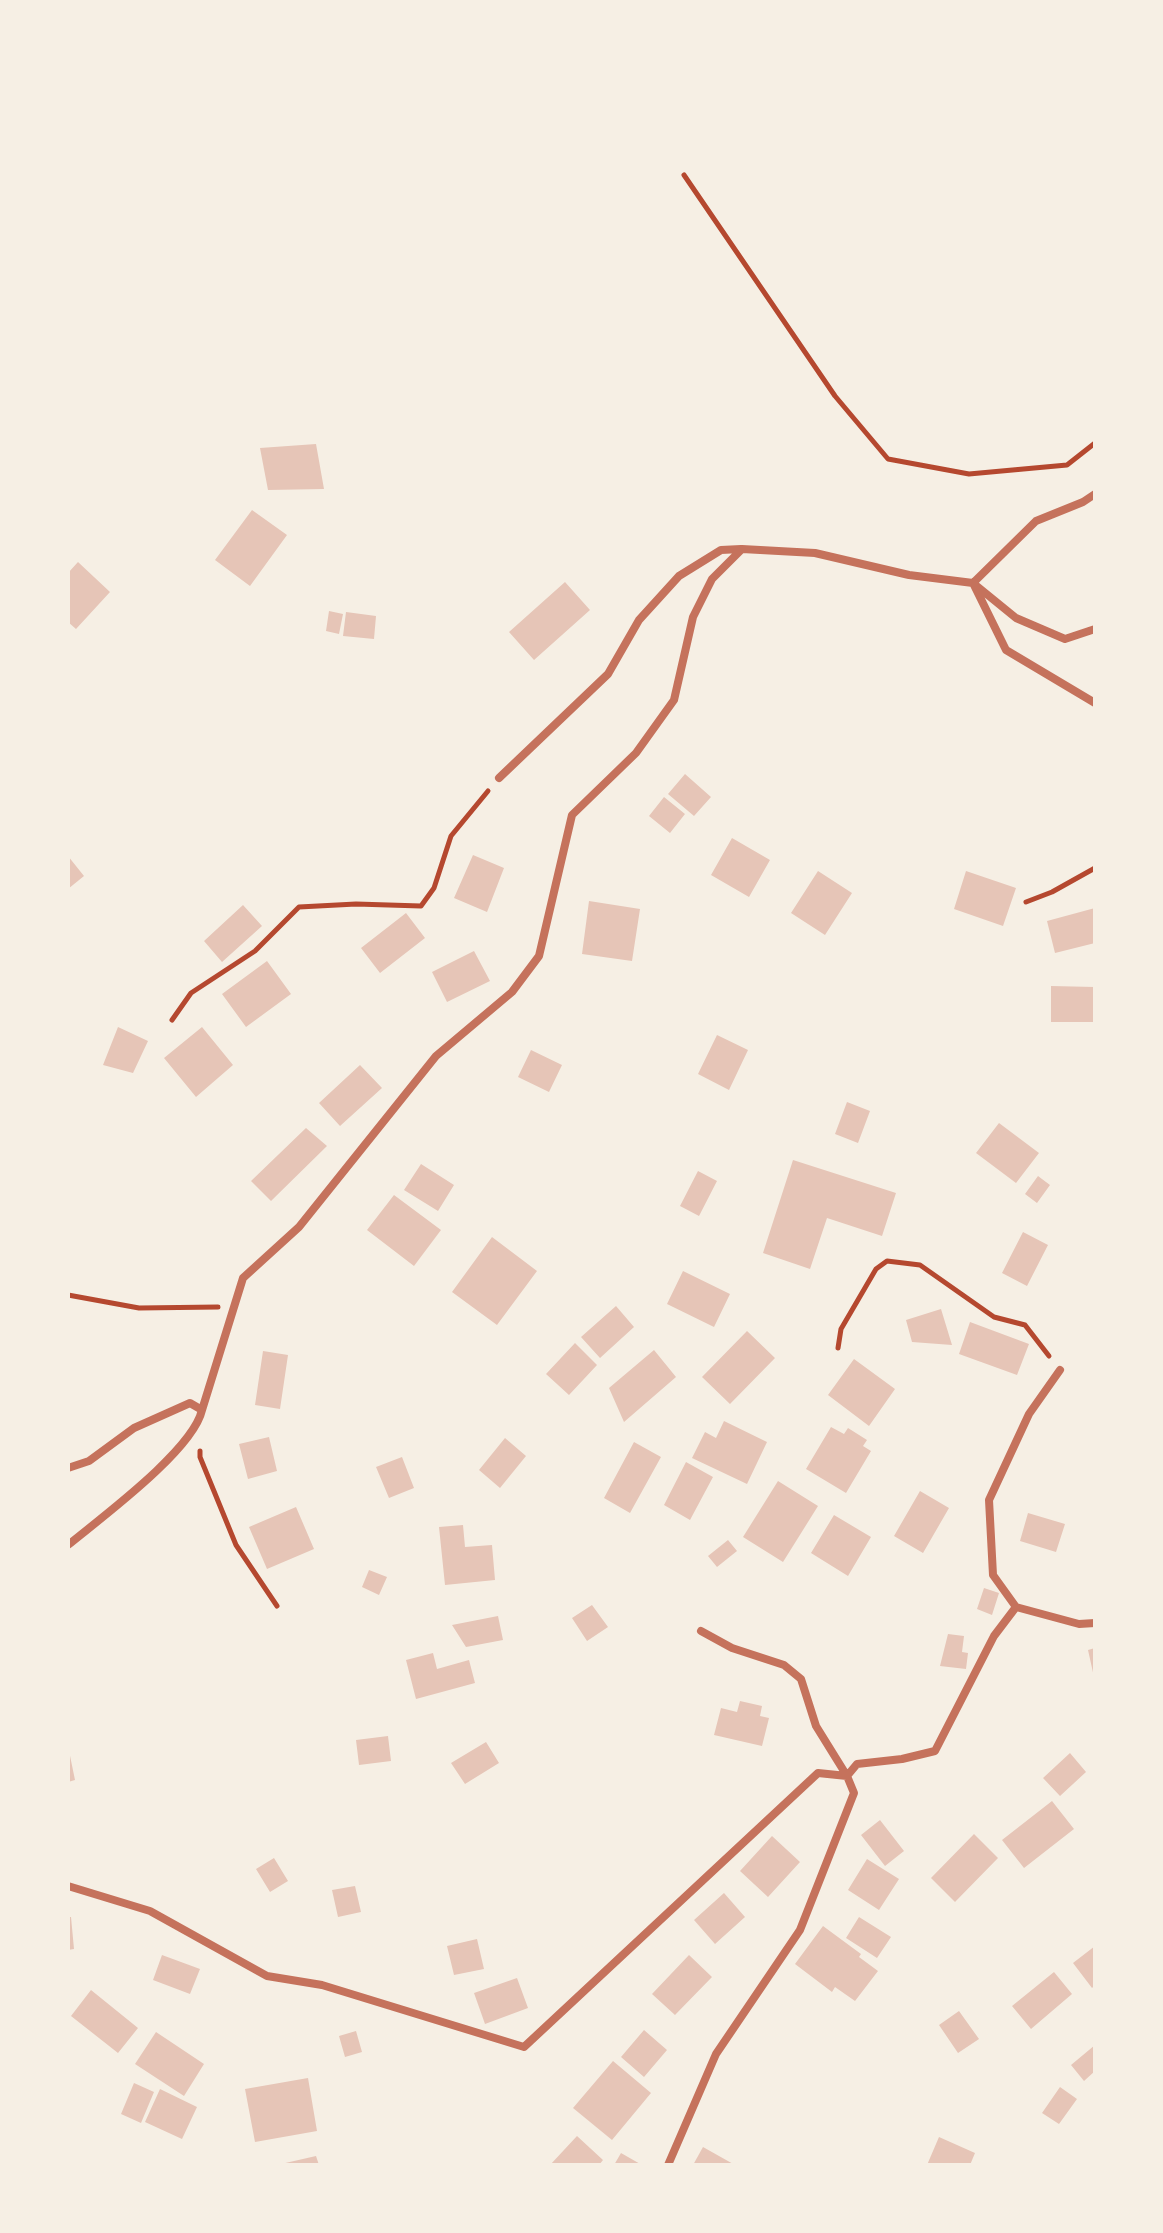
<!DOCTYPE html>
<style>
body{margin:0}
#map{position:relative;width:1163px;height:2233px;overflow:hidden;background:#f6efe4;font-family:Poppins,sans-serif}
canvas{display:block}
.frame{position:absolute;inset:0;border:70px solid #f6efe4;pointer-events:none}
</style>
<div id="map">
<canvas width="1163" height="2233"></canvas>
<div class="frame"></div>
</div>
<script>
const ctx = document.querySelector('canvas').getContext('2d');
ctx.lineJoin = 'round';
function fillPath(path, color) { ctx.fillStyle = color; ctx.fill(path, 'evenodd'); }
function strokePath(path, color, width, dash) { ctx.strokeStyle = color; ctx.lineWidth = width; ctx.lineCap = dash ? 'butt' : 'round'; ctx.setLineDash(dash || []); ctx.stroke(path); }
fillPath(new Path2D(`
 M316,444L324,489L268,490L260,448Z
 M252,510L287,535L250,586L215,560Z
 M78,562L110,592L76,629L68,622V573Z
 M565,582L590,610L534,660L509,632Z
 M329,611L343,614L339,634L326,631Z
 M346,612L376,616L374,639L343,636Z
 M685,774L711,797L694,816L668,794Z
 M664,797L685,814L670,833L649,816Z
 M732,838L770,860L749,897L711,875Z
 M473,855L504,868L487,912L454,898Z
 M68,856L84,876L68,889Z
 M818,871L852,893L825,935L791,913Z
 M966,871L1016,888L1003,926L954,909Z
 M589,901L640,909L632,961L582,954Z
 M243,905L262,926L222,962L204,941Z
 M1095,908V943L1055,953L1047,921Z
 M406,913L425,938L380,973L361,948Z
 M474,951L490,981L447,1002L432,972Z
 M267,961L291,994L246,1027L222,994Z
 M1051,986L1095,987V1022H1051Z
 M118,1027L148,1041L133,1073L103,1065Z
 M202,1027L233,1065L196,1097L164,1058Z
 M717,1035L748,1050L729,1090L698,1074Z
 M531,1050L562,1065L549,1092L518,1077Z
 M360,1065L382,1088L340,1126L319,1103Z
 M847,1102L870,1111L858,1143L835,1134Z
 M999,1123L1039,1153L1016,1183L976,1153Z
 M306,1128L327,1146L271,1201L251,1181Z
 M793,1160L896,1193L882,1236L827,1218L810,1269L763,1253Z
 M421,1164L454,1185L438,1211L404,1190Z
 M698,1171L717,1181L699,1216L680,1206Z
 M1038,1176L1050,1185L1037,1203L1025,1194Z
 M394,1195L441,1230L414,1266L367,1230Z
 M1023,1232L1048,1245L1027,1286L1002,1273Z
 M492,1237L537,1271L497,1325L452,1292Z
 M683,1271L730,1294L714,1327L667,1304Z
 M616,1306L634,1327L600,1358L581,1337Z
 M941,1309L952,1345L912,1342L906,1320Z
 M970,1322L1029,1344L1017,1375L959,1354Z
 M747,1331L775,1358L730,1404L702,1377Z
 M575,1343L597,1365L569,1395L546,1374Z
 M654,1350L676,1377L624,1422L609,1388Z
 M263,1351L288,1355L280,1409L255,1405Z
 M854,1359L895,1389L869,1426L828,1395Z
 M724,1421L767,1442L747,1484L692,1458L705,1432L716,1438Z
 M831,1427L844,1434L848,1428L867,1440L863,1446L871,1451L846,1493L806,1469Z
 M269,1437L277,1471L248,1479L239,1444Z
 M505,1438L526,1456L500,1488L479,1470Z
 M634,1442L661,1457L630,1513L604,1498Z
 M402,1457L414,1488L389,1498L376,1467Z
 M686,1462L713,1477L690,1520L664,1505Z
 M778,1481L818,1506L783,1562L743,1537Z
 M920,1491L949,1508L923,1553L894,1536Z
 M296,1507L314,1549L267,1569L249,1527Z
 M1028,1513L1065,1524L1056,1552L1020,1541Z
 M834,1515L871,1537L848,1576L811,1553Z
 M463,1525L465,1547L492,1545L495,1580L445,1585L439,1527Z
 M728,1540L737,1551L717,1567L708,1556Z
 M369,1570L387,1577L379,1595L362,1587Z
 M984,1588L999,1593L992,1615L977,1609Z
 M592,1605L608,1627L587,1641L572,1618Z
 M498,1616L503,1640L466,1647L452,1625Z
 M948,1634L964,1636L962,1652L968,1653L966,1669L940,1666Z
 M1095,1648V1677H1094L1088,1650Z
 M433,1653L437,1669L469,1660L475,1683L416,1699L406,1660Z
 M740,1701L762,1706L760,1716L769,1718L762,1746L714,1735L721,1708L737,1712Z
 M388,1736L391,1761L359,1765L356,1740Z
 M486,1742L499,1763L465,1784L451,1763Z
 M68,1746L75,1780L68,1782Z
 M1070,1753L1086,1772L1060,1796L1043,1778Z
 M1052,1801L1074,1829L1024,1868L1002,1840Z
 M880,1820L904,1851L885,1866L861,1835Z
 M974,1834L998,1858L955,1902L931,1878Z
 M772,1836L800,1862L768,1897L740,1871Z
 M274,1858L288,1881L270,1892L256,1869Z
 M867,1859L899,1879L879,1910L848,1890Z
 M355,1886L361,1912L338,1917L332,1890Z
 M724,1893L745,1917L715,1944L694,1920Z
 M68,1917H71L74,1949L68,1950Z
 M859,1917L891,1937L877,1958L846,1938Z
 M823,1926L861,1954L859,1957L878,1971L855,2001L835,1987L832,1992L795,1964Z
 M477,1939L484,1969L454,1975L447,1946Z
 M1095,1946V1985L1092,1988L1073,1963Z
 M162,1955L200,1969L190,1994L153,1980Z
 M689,1955L712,1977L675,2015L652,1994Z
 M1054,1972L1072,1994L1031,2029L1012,2006Z
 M517,1978L528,2008L485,2024L474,1993Z
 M91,1990L138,2028L118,2053L71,2016Z
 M959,2011L979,2039L958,2053L939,2025Z
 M644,2030L667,2050L644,2077L621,2057Z
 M356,2031L362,2052L345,2057L339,2036Z
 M156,2032L204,2064L184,2096L135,2064Z
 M1095,2045V2071L1084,2081L1071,2065Z
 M613,2061L651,2093L612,2140L573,2108Z
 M308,2078L317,2131L255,2142L245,2089Z
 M134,2083L154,2092L141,2123L121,2114Z
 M1060,2087L1077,2099L1059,2124L1042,2113Z
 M160,2089L197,2107L182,2139L145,2122Z
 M577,2136L603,2160L599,2165H550Z
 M939,2137L975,2153L970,2165H927Z
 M703,2147L735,2165H693Z
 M621,2153L642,2165H614Z
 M316,2156L319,2165H281V2164Z`), '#e6c5b7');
strokePath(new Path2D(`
 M684,175L835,396L888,459L969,474L1067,465L1095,443
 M1026,902L1052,892L1095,868
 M172,1020L191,993L255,951L299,907L356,904L421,906L434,888L451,836L488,791
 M68,1295L139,1308L218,1307
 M838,1348L841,1329L876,1269L887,1261L920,1265L994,1317L1025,1325L1049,1356
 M200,1451V1457L236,1545L277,1606`), '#b5482f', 5);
strokePath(new Path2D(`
 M1095,494L1083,502L1036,521L973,583L1016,618L1065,639L1095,629
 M499,778L608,674L639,620L679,576L721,550L741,549
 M202,1410L243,1278L299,1227L436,1056L512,992L539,956L572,815L636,753L674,700L693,617L712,579L742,549L815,553L909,575L973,583L1006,650L1095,703
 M68,1468L89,1461L134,1428L190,1403L202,1410C193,1450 102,1517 68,1545
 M1016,1607L993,1575L989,1500L1029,1414L1060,1370
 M701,1631L732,1648L784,1665L801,1679L816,1726L847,1776L857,1764L902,1759L935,1751L994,1636L1016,1607L1079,1624L1095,1623
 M68,1886L150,1911L267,1976L322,1985L524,2047L818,1773L847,1776L854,1793L800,1930L716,2054L668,2165`), '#c5725c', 8);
</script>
